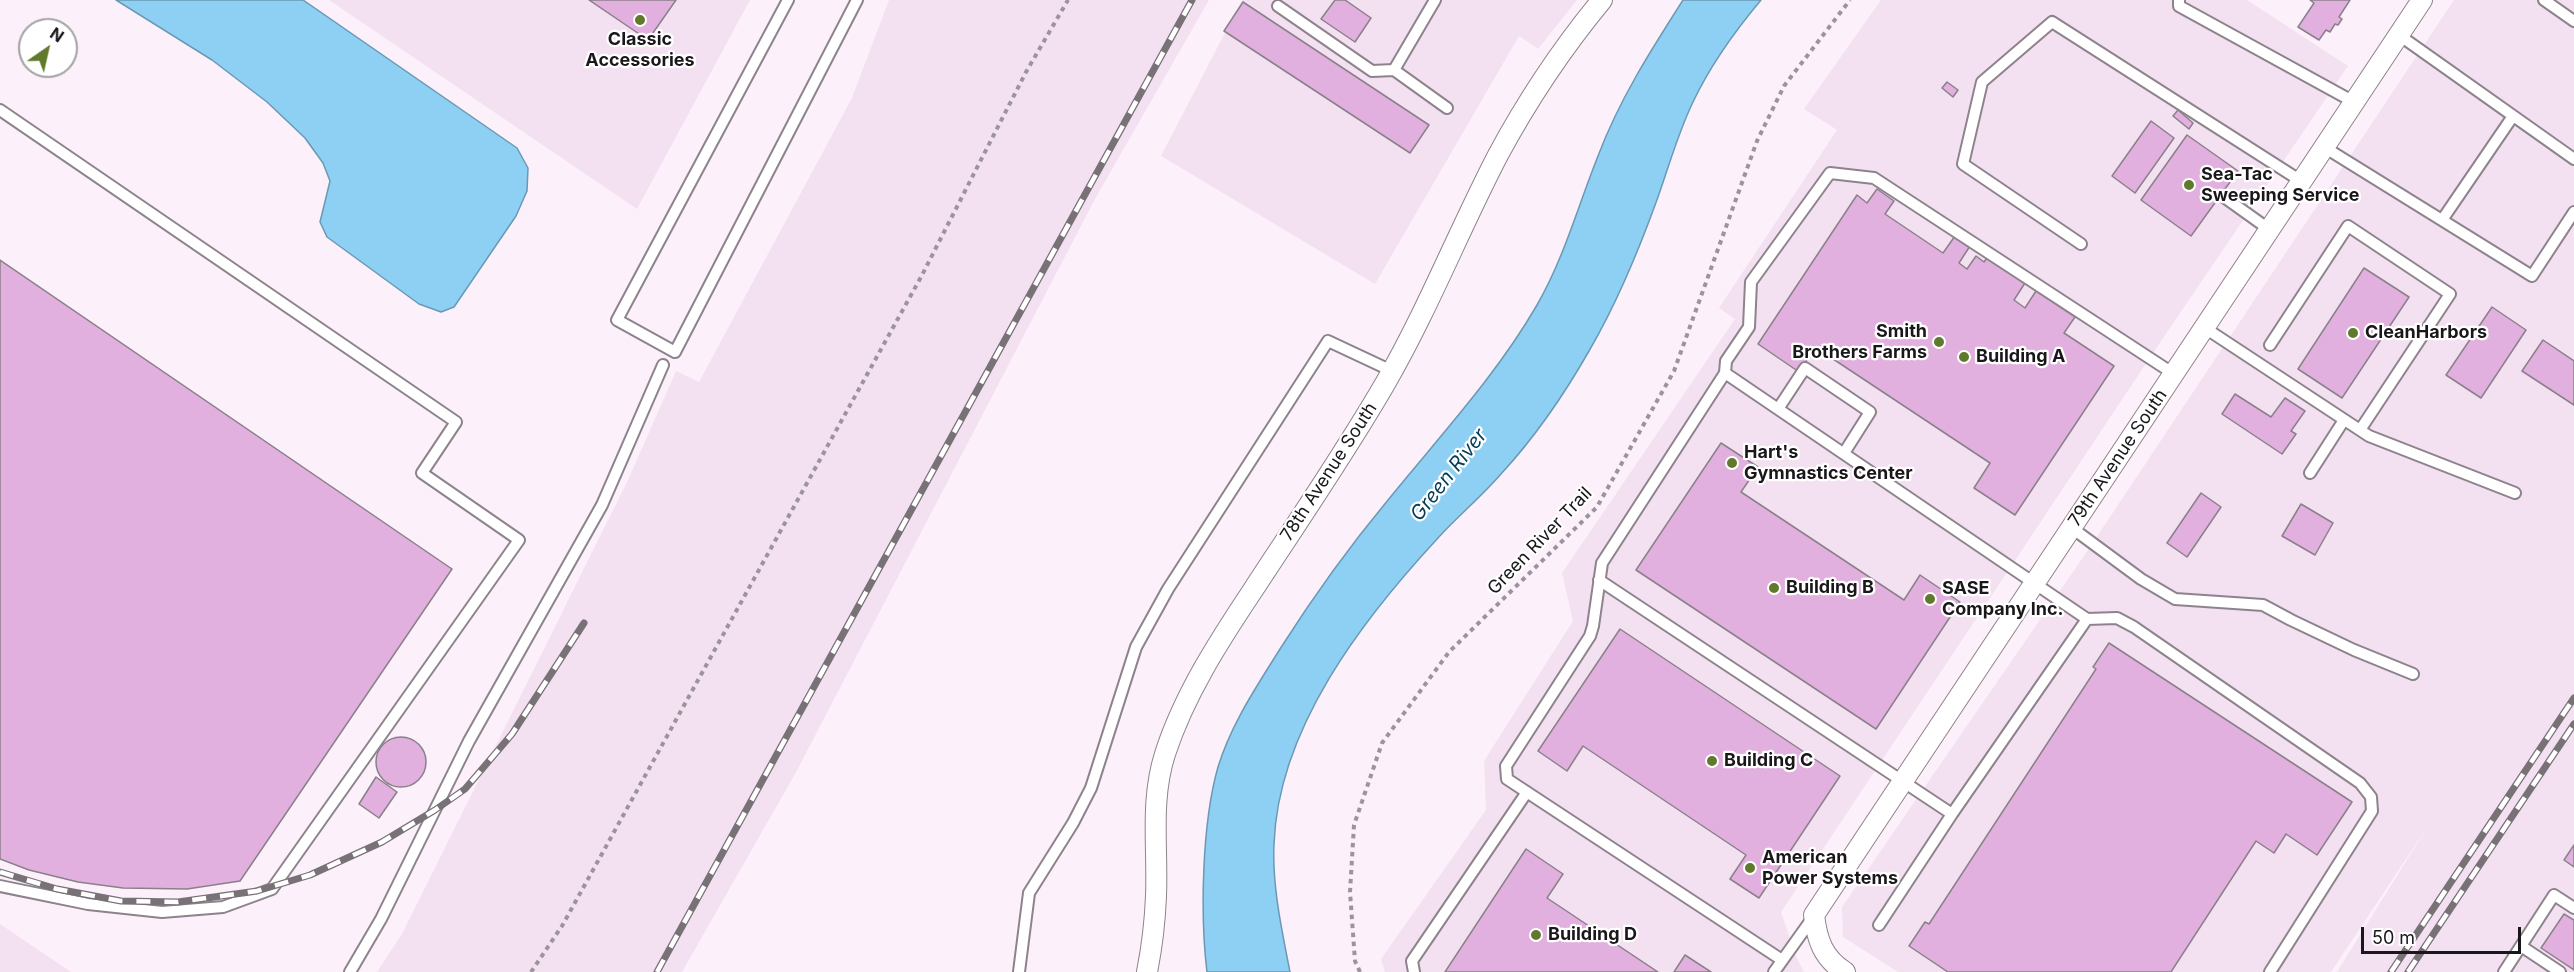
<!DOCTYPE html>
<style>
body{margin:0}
#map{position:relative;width:2574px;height:972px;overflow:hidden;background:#fcf0fa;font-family:Inter,sans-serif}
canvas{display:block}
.north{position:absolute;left:18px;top:18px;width:60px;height:60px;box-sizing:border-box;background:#fff;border:2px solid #a3a2a3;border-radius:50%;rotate:34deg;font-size:16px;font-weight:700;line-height:24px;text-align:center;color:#1a171a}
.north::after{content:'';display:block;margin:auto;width:21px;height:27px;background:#61792c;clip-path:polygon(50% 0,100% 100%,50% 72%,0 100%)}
.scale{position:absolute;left:2361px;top:927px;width:160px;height:27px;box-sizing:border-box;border:3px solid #1a171a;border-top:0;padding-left:8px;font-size:18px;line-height:21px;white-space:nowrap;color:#1a171a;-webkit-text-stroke:4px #fff;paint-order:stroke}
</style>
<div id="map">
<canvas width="2574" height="972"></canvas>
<div class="north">N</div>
<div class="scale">50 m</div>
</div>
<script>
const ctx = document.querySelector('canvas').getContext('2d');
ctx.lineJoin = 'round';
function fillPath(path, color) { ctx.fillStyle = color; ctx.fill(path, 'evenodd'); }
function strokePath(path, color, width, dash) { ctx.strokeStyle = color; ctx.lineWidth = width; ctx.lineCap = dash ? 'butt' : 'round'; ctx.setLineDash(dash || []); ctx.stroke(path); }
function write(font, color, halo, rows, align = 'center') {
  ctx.font = font + ' Inter,sans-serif'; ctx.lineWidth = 4.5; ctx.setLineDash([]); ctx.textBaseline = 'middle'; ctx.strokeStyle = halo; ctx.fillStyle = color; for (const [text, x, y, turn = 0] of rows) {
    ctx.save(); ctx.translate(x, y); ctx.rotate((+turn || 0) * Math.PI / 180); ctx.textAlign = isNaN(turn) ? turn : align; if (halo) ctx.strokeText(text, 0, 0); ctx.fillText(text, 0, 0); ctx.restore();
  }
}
fillPath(new Path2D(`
 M329,0H750L637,209Z
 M889,0H1209L1095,199L795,774L682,972H377L402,934L628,480L676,371L699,382L852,98Z
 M1242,0H1577L1538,49L1519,36L1375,284L1161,156Z
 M1881,0H2247L2348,66L2161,341L1781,912L1796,956L1804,972H1385L1381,959L1486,810L1484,761L1573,621L1562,573L1735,319L1719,308L1837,130L1804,109Z
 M2454,0H2574V972H2337L2428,826L2331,972H1898L1843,937L1842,907L2086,553Z
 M0,924L71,972H0Z`), '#f3e1f1');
const water = new Path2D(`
 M116,0H303L517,148L528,168L527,191L516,216L454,307L441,312L419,304L327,237L320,222L330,181L323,163L305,138L267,102L212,60Z
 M1683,0H1761C1735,31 1710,66 1693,102C1678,133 1669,166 1658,197C1639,250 1617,303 1589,351C1564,395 1535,437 1501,474C1481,497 1458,516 1438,538C1362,620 1278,729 1274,844C1272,886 1282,931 1290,972H1207C1200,914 1202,823 1218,767C1231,724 1257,686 1280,649C1313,597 1349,547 1388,500C1439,437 1496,376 1537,305C1564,258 1578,206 1598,156C1619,100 1651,50 1683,0Z`);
fillPath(water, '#8ed0f4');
strokePath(water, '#6b98b3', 1.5);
const building = new Path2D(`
 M589,0H676L648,40Z
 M1335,0H1345L1371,18L1355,42L1321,19Z
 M2310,0H2350L2339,17L2342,19L2338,25L2335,24L2330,32L2326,30L2319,40L2298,27L2314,3Z
 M1243,2L1429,125L1410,153L1224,31Z
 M1947,82L1958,90L1953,97L1942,88Z
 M2178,110L2193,123L2189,129L2173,116Z
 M2151,121L2174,138L2135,193L2112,176Z
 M2187,135L2238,171L2191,236L2141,200Z
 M1877,189L1894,201L1885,214L1943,253L1955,236L1970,246L1959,263L1967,269L1976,256L1984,262L1987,258L2025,283L2014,300L2025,308L2036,291L2075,317L2064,333L2114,366L2015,515L1974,488L1990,463L1815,347L1799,372L1758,344L1857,195L1867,203Z
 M0,260L452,569L240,881L187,889L123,888L78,882L29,870L0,859Z
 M2364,268L2409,297L2342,398L2298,369Z
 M2492,307L2526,330L2481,398L2446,375Z
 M2543,340L2574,361V405L2522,371Z
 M2235,394L2271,417L2285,398L2305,411L2291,431L2296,434L2282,454L2222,414Z
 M1721,443L1758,467L1741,492L1904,600L1920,575L1960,602L1876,729L1636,570Z
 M2201,493L2221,507L2187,557L2167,543Z
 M2301,504L2333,523L2315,555L2282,536Z
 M1620,629L1840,776L1759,898L1730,879L1746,855L1583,746L1567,771L1538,751Z
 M2109,643L2352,802L2317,855L2286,834L2274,853L2256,841L2171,972H1948L1909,946L1925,922L1929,924L2096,669L2093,667Z
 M376 762a25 25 0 1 1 50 0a25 25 0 1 1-50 0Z
 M376,777L397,792L379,818L359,804Z
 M2574,845V867L2564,860Z
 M1526,849L1563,874L1547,898L1658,972H1445Z
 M2564,914L2574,920V970L2541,948Z
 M1685,955L1711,972H1674Z`);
fillPath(building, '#e2b0de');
strokePath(building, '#8a8089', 1.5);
const service = new Path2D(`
 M788,0L617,320L675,352L857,0
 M2179,0V6L2354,102
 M2544,0L2574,21
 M1278,6L1372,71L1394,70L1447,108
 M2399,35L2574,159
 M1394,70L1435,0
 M0,110L456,422L422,473L519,540L272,889L223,907L162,912L88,904L0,886
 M2324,147L2532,276L2574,212
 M2224,197L2270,230
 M2442,220L2513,116
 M2081,244L1963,164L1982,82L2052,22L2301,181
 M2205,328L2369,436L2515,493
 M2270,345L2348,226L2450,294L2360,430
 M1725,373L2087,619L2117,618L2134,627L2360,783L2371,797L2372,811L2270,972
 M1778,409L1805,368L1870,412L1844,453
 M2310,473L2344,420
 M2072,528L2141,579L2175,599L2263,605L2291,620L2354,650L2413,674
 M1599,580L1952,814L2087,619
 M1879,925L1952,814
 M2521,946L2560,972
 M1782,960L1507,779L1506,766L1590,636L1593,626L1602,563L1725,373L1726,361L1749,327L1751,282L1830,173L1874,178L2174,374
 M350,972L381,919L469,741L602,505L663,365
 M1019,972L1029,893L1073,823L1091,788L1136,647L1168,589L1328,341L1392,371
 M1414,972L1412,961L1527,792
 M1774,972L1814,916
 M2504,972L2554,895L2574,908`);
const minor = new Path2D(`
 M1147,972C1152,947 1155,921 1156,896C1158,847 1150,801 1165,754C1184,695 1219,641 1253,590C1298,521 1345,453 1386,382C1428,309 1459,230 1498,155C1526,103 1564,46 1602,0
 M1845,972C1823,958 1817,940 1814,915L2422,0`);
strokePath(service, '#8d838c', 14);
strokePath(minor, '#8d838c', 22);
strokePath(new Path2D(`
 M531,972L562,926L921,277L1026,72L1068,0
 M1360,972L1355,961L1350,892L1354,825L1382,743L1449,652L1597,507L1674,371L1757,141L1784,86L1850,0`), '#9c949b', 4, [4.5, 4.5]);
strokePath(service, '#fff', 10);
strokePath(minor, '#fff', 20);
const rail = new Path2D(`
 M0,872L57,889L121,901L178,902L257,891L310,875L382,842L435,810L465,789L512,734L584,623
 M657,972L1192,0
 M2391,972L2574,698
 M2408,972L2574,724`);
strokePath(rail, '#787277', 7);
strokePath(rail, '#fff', 4.5, [14]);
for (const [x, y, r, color] of [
 [640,20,6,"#61792c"],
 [2189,185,6,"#61792c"],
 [2353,333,6,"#61792c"],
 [1939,342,6,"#61792c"],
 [1964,357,6,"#61792c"],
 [1732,463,6,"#61792c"],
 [1774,588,6,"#61792c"],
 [1930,599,6,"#61792c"],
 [1712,761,6,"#61792c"],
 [1750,868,6,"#61792c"],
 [1536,935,6,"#61792c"]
]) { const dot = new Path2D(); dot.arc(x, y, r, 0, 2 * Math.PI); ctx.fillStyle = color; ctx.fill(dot); strokePath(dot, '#fff', 2); }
write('bold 18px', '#1a171a', '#fff', [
 ["Classic",640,40,"center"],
 ["Accessories",640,61,"center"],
 ["Sea-Tac",2201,175],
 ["Sweeping Service",2201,196],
 ["Smith",1927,332,"right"],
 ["Brothers Farms",1927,353,"right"],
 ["CleanHarbors",2365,333],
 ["Building A",1976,357],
 ["Hart's",1744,453],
 ["Gymnastics Center",1744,474],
 ["Building B",1786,588],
 ["SASE",1942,589],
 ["Company Inc.",1942,610],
 ["Building C",1724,761],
 ["American",1762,858],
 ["Power Systems",1762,879],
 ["Building D",1548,935]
], 'left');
write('18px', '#1a171a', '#fff', [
 ["79th Avenue South",2118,458,-56],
 ["78th Avenue South",1329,472,-57],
 ["Green River Trail",1540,541,-46]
]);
write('italic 20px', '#043e56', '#fff', [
 ["Green River",1449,475,-52]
]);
</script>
